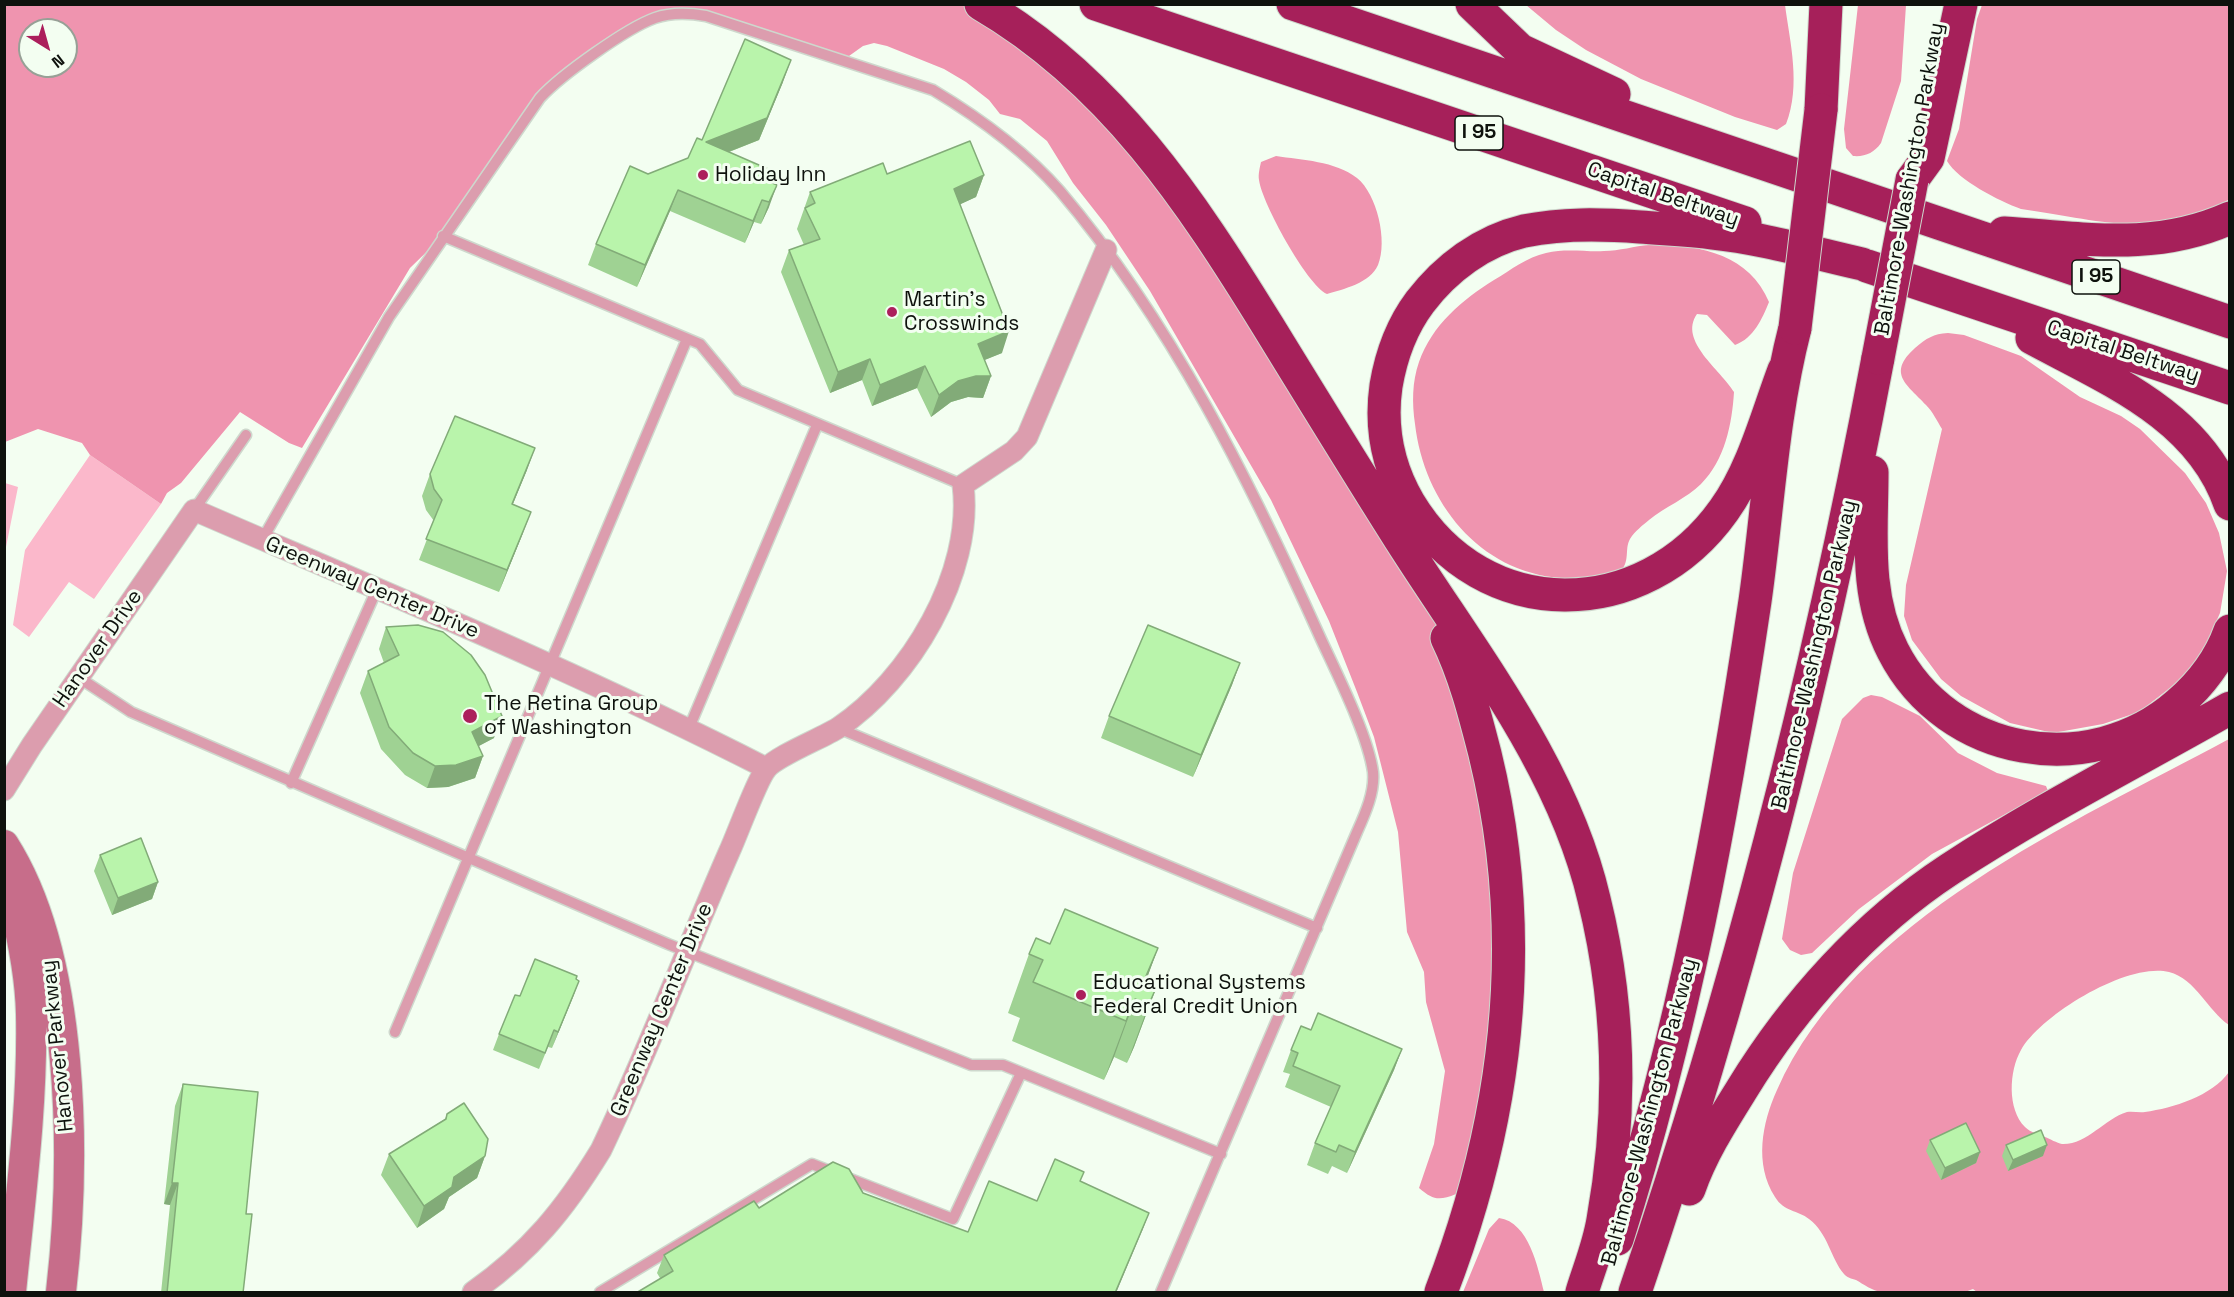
<!DOCTYPE html>
<style>
body{margin:0}
#map{position:relative;width:2234px;height:1297px;overflow:hidden;background:#f3fef1;font-family:"Space Grotesk",sans-serif}
canvas{display:block}
.frame{position:absolute;inset:0;border:6px solid #0e120d;pointer-events:none}
.north{position:absolute;left:18px;top:18px;width:60px;height:60px;box-sizing:border-box;background:#f3fef1;border:2px solid #97a096;border-radius:50%;rotate:143deg;font-size:16px;font-weight:700;line-height:24px;text-align:center;color:#0e120d}
.north::after{content:'';display:block;margin:auto;width:21px;height:27px;background:#ac1f5c;clip-path:polygon(50% 0,100% 100%,50% 72%,0 100%)}
</style>
<div id="map">
<canvas width="2234" height="1297"></canvas>
<div class="frame"></div>
<div class="north">N</div>
</div>
<script>
const ctx = document.querySelector('canvas').getContext('2d');
ctx.lineJoin = 'round';
function fillPath(path, color) { ctx.fillStyle = color; ctx.fill(path, 'evenodd'); }
function strokePath(path, color, width, dash) { ctx.strokeStyle = color; ctx.lineWidth = width; ctx.lineCap = dash ? 'butt' : 'round'; ctx.setLineDash(dash || []); ctx.stroke(path); }
function write(font, color, halo, rows, align = 'center') {
  ctx.font = font + ' "Space Grotesk",sans-serif'; ctx.lineWidth = 6; ctx.setLineDash([]); ctx.textBaseline = 'middle'; ctx.strokeStyle = halo; ctx.fillStyle = color; for (const [text, x, y, turn = 0] of rows) {
    ctx.save(); ctx.translate(x, y); ctx.rotate((+turn || 0) * Math.PI / 180); ctx.textAlign = isNaN(turn) ? turn : align; if (halo) ctx.strokeText(text, 0, 0); ctx.fillText(text, 0, 0); ctx.restore();
  }
}
fillPath(new Path2D(`
 M90,455L161,504L94,599L69,582L29,637L13,625L25,550Z
 M5,483L18,487L5,552L4,483Z`), '#fbb8cb');
fillPath(new Path2D(`
 M4,5H981L1098,94L1406,549L1477,721L1506,1022L1456,1194C1439,1201 1433,1200 1419,1188L1434,1144L1445,1071L1426,1002L1424,972L1407,932L1398,832L1374,737L1357,692L1329,621L1271,500L1150,291L1106,225L1073,183L1047,141L1020,119L1000,114L989,100L966,82L944,69L887,46L874,43L863,46L842,61L706,16L656,18L562,77L443,236L410,268L302,448L289,443L240,412L181,483L167,493L161,504L90,455L82,443L38,429L5,442ZM30,30H66V66H30Z
 M1526,5H1785C1790,43 1801,85 1786,124L1777,130L1735,117L1641,79L1586,50L1556,30Z
 M1858,5H1906L1901,81L1881,143C1874,153 1865,157 1853,156L1846,148L1844,129Z
 M1982,5H2229L2230,199C2150,241 2103,220 2021,209C1999,201 1958,180 1947,161L1959,129L1977,19Z
 M1276,156C1302,160 1335,161 1357,178C1377,194 1388,241 1378,265C1370,283 1344,289 1327,294C1307,285 1262,203 1259,180C1258,174 1260,167 1261,162Z
 M1649,245C1697,244 1749,253 1769,302C1762,319 1754,338 1735,345L1707,315L1697,314C1678,341 1721,370 1734,392C1732,424 1725,460 1701,484C1687,498 1665,507 1649,520C1643,525 1635,531 1630,539C1624,549 1631,563 1619,572C1607,579 1575,579 1561,578C1479,572 1424,502 1415,424C1412,403 1412,382 1419,362C1432,325 1462,300 1494,280C1511,270 1527,257 1546,253C1566,248 1585,252 1604,251C1619,251 1635,246 1649,245Z
 M1948,333L1964,335L2021,356L2080,397L2121,416L2140,429L2185,473L2206,503L2219,533L2227,571L2220,613L2206,645L2184,677L2139,712L2103,724L2053,733L2010,723L1961,696L1941,679L1912,640L1904,616L1906,585L1942,429C1937,421 1933,412 1926,405C1908,385 1886,374 1915,348C1927,338 1933,334 1948,333Z
 M1871,695L1882,697L1920,716L1958,753L1997,773L2046,786L2048,791L1932,854L1859,909L1812,953L1801,955L1790,950L1782,939L1793,873L1842,719L1863,698Z
 M2229,739V1025C2208,1011 2196,979 2169,972C2127,962 2041,1015 2021,1050C2009,1071 2007,1109 2025,1127C2030,1132 2039,1135 2045,1137C2050,1139 2057,1143 2062,1144C2087,1145 2104,1119 2127,1112C2133,1111 2139,1113 2145,1112C2173,1108 2212,1096 2229,1072V1292H1977L1973,1289L1965,1292C1938,1292 1908,1296 1881,1292C1873,1291 1863,1284 1856,1280C1852,1279 1846,1277 1844,1274C1831,1259 1828,1233 1809,1219C1798,1210 1784,1212 1775,1197C1754,1164 1762,1123 1777,1090C1853,919 2073,823 2229,739Z
 M1499,1218C1529,1222 1538,1268 1544,1292H1463L1489,1229Z`), '#ef94af');
const lane = new Path2D(`
 M443,236L700,344L738,390L963,485
 M194,510L246,435
 M262,540L389,317L540,98C561,75 627,28 655,18C672,12 689,13 706,16L933,90C978,117 1025,151 1060,191C1171,322 1250,481 1320,637C1336,672 1368,735 1373,772C1375,792 1365,814 1357,832L1161,1292
 M78,677L131,712L668,944L971,1065H1003L1221,1154
 M689,728L817,425
 M838,728L1317,928
 M291,783L377,589
 M395,1032L687,339
 M600,1292L812,1164L953,1219L1021,1073`);
const street = new Path2D(`
 M4,790L32,745L194,510C386,593 580,673 766,768
 M473,1292C530,1252 565,1209 601,1150C648,1052 686,950 730,850C737,835 758,777 767,768C777,756 822,738 838,728C910,680 974,573 963,485L1014,451L1027,437L1106,250`);
const secondary = new Path2D(`
 M4,845C76,958 76,1162 61,1292
 M8,883C20,925 30,971 31,1014C33,1107 20,1200 11,1292`);
const highway = new Path2D(`
 M981,4C1111,80 1191,201 1268,326C1314,401 1360,476 1407,550C1477,659 1564,770 1594,899C1620,1004 1622,1114 1603,1220C1599,1245 1589,1269 1582,1292
 M1096,4L1745,223
 M1293,4L2230,322
 M1472,4L1520,50L1614,94
 M1821,110L1826,4
 M1912,180L1928,158L1961,4
 M2004,233C2084,238 2154,252 2230,218
 M1867,266L2230,388
 M2032,338C2108,379 2200,416 2230,504
 M1784,370C1767,415 1753,470 1724,510C1644,623 1483,626 1409,503C1388,467 1380,428 1386,386C1391,356 1402,326 1420,302C1446,268 1482,241 1524,231C1562,223 1601,224 1640,227C1664,229 1688,230 1713,233C1762,238 1813,253 1862,264
 M1872,472C1872,533 1864,595 1893,651C1947,757 2090,781 2178,704C2200,685 2220,659 2230,631
 M1689,1189C1701,1154 1722,1121 1742,1089C1794,1004 1866,924 1950,869C2040,810 2137,761 2230,708
 M1617,1239C1683,1032 1723,816 1755,601C1768,510 1772,417 1795,328
 M1441,1292C1508,1118 1530,938 1485,754C1475,715 1465,675 1447,638
 M1635,1292C1739,987 1818,676 1878,358`);
strokePath(lane, '#ced8cd', 13);
strokePath(street, '#ced8cd', 23);
strokePath(secondary, '#ced8cd', 32);
strokePath(highway, '#ced8cd', 35);
strokePath(lane, '#dc9dae', 10);
strokePath(street, '#dc9dae', 21);
strokePath(secondary, '#c76d8a', 30);
strokePath(highway, '#a6205a', 33);
const highwayBridge = new Path2D(`
 M1795,328L1821,110
 M1878,358L1912,180`);
strokePath(highwayBridge, '#ced8cd', 35, []);
strokePath(highwayBridge, '#a6205a', 33);
fillPath(new Path2D(`
 M783,82L759,140L729,152L775,172L771,182L769,207L761,224L754,222L745,243L670,211L637,287L588,265L596,244L648,174L688,158L702,140Z
 M984,175L976,197L960,204L1002,353L984,360L991,376L983,398L968,397L951,402L931,417L917,388L872,406L862,380L830,393L781,272L789,250L804,245L797,229L810,192Z
 M527,470L513,504L523,533L499,592L419,560L434,521L426,510L422,496L430,474Z
 M386,627L494,738L478,746L483,756L475,778L448,787L427,788L405,775L381,749L360,693L368,671L384,663L379,649Z
 M1240,663L1232,685L1193,777L1101,738L1109,716Z
 M100,855L158,882L152,899L112,915L94,871Z
 M1050,944L1158,948L1145,983L1156,988L1134,1047L1127,1063L1114,1057L1104,1080L1012,1041L1020,1018L1008,1013L1029,954Z
 M576,979L579,981L573,997L552,1048L548,1047L539,1069L493,1050L499,1034L520,996Z
 M1311,1030L1402,1049L1394,1070L1347,1173L1332,1166L1328,1174L1307,1165L1315,1143L1331,1107L1285,1087L1290,1074L1283,1072L1291,1050Z
 M183,1084L246,1214L243,1293H161L170,1205L164,1204L175,1106Z
 M447,1114L485,1156L477,1178L449,1197L444,1209L417,1228L381,1175L389,1154L445,1119Z
 M1930,1140L1980,1152L1976,1163L1941,1180L1926,1151Z
 M2006,1145L2043,1156L2008,1171L2002,1156Z
 M1081,1182L1149,1213L1142,1231L660,1278L657,1273L664,1255L759,1208L863,1193L968,1232Z`), '#9fd293');
fillPath(new Path2D(`
 M791,60L783,82L759,140L698,164L706,142Z
 M984,175L976,197L946,211L954,189Z
 M777,185L769,207L761,224L769,202Z
 M678,190L670,211L637,287L645,265Z
 M762,200L754,222L745,243L753,221Z
 M1009,331L1002,353L970,366L978,344Z
 M870,359L862,380L830,393L838,372Z
 M925,366L917,388L872,406L880,385Z
 M976,376H991L983,398L968,397L951,402L931,417L939,395L958,381Z
 M535,448L527,470L504,525L512,504Z
 M531,512L523,533L499,592L507,570Z
 M1240,663L1232,685L1193,777L1201,755Z
 M502,716L494,738L464,754L472,732Z
 M483,756L475,778L448,787L427,788L435,766Z
 M158,882L152,899L112,915L118,898Z
 M1158,948L1139,1000L1143,983Z
 M579,981L573,997L552,1048L558,1032Z
 M1156,988L1134,1047L1127,1063L1149,1004Z
 M1135,999L1114,1057L1104,1080L1126,1021Z
 M1402,1049L1394,1070L1347,1173L1355,1152Z
 M2047,1145L2043,1156L2008,1171L2013,1160Z
 M1980,1152L1976,1163L1941,1180L1945,1168Z
 M485,1156L477,1178L449,1197L444,1209L417,1228L424,1206L454,1177Z
 M172,1183H178L170,1205L164,1204Z
 M1149,1213L1142,1231L1116,1293H1115Z`), '#82ab78');
const building = new Path2D(`
 M745,39L791,60L767,118L706,142L775,172L770,182L777,185L769,202L762,200L753,221L678,190L645,265L596,244L630,166L648,174L688,158L697,138L702,140Z
 M970,141L984,175L954,189L1009,331L978,344L991,376H976L958,381L939,395L925,366L880,385L870,359L838,372L789,250L820,239L805,208L815,203L810,192L883,163L887,174Z
 M455,416L535,448L512,504L531,512L507,570L426,539L442,500L434,489L430,474Z
 M418,625L443,632L471,655L485,675L502,716L472,732L483,756L456,765L435,766L413,753L389,727L368,671L399,655L386,627Z
 M1148,625L1240,663L1201,755L1109,716Z
 M141,838L158,882L118,898L100,855Z
 M1065,909L1158,948L1143,983L1156,988L1149,1004L1135,999L1126,1021L1033,982L1043,960L1029,954L1036,938L1050,944Z
 M535,959L577,976L576,979L579,981L558,1032L554,1030L545,1053L499,1034L515,995L520,996Z
 M1318,1013L1402,1049L1355,1152L1339,1145L1336,1152L1315,1143L1340,1086L1293,1066L1298,1053L1291,1050L1301,1026L1311,1030Z
 M183,1084L258,1092L246,1214H252L243,1293H167L178,1183H172Z
 M464,1103L488,1139L485,1156L454,1177L452,1187L424,1206L389,1154L446,1119L447,1114Z
 M1966,1123L1980,1152L1945,1168L1930,1140Z
 M2041,1130L2047,1145L2013,1160L2006,1145Z
 M1055,1159L1084,1172L1080,1181L1149,1213L1115,1293H636L673,1271L664,1255L754,1201L759,1208L833,1162L849,1169L863,1193L968,1232L989,1181L1037,1201Z`);
fillPath(building, '#b9f4ab');
strokePath(building, '#82ab78', 1.5);
for (const [x, y, r, color] of [
 [703,175,6,"#ac1f5c"],
 [892,312,6,"#ac1f5c"],
 [470,716,8,"#ac1f5c"],
 [1081,995,6,"#ac1f5c"]
]) { const dot = new Path2D(); dot.arc(x, y, r, 0, 2 * Math.PI); ctx.fillStyle = color; ctx.fill(dot); strokePath(dot, '#f3fef1', 2); }
for (const [x, y, w] of [
 [1479,133,48],
 [2096,277,48]
]) { const box = new Path2D(); box.roundRect(x - w / 2, y - 17, w, 34, 4.5); ctx.fillStyle = '#f3fef1'; ctx.fill(box); strokePath(box, '#0e120d', 1.5); }
write('bold 20px', '#0e120d', null, [
 ["I 95",1479,133],
 ["I 95",2096,277]
]);
write('21px', '#0e120d', '#f3fef1', [
 ["Holiday Inn",715,175],
 ["Martin's",904,300],
 ["Crosswinds",904,324],
 ["The Retina Group",484,704],
 ["of Washington",484,728],
 ["Educational Systems",1093,983],
 ["Federal Credit Union",1093,1007]
], 'left');
write('21px', '#0e120d', '#f3fef1', [
 ["Baltimore-Washington Parkway",1910,179,-80],
 ["Capital Beltway",1663,195,19],
 ["Capital Beltway",2123,352,18],
 ["Greenway Center Drive",372,588,23],
 ["Hanover Drive",98,649,-55],
 ["Baltimore-Washington Parkway",1815,655,-77],
 ["Greenway Center Drive",662,1010,-67],
 ["Hanover Parkway",58,1046,-96],
 ["Baltimore-Washington Parkway",1650,1112,-75]
]);
</script>
